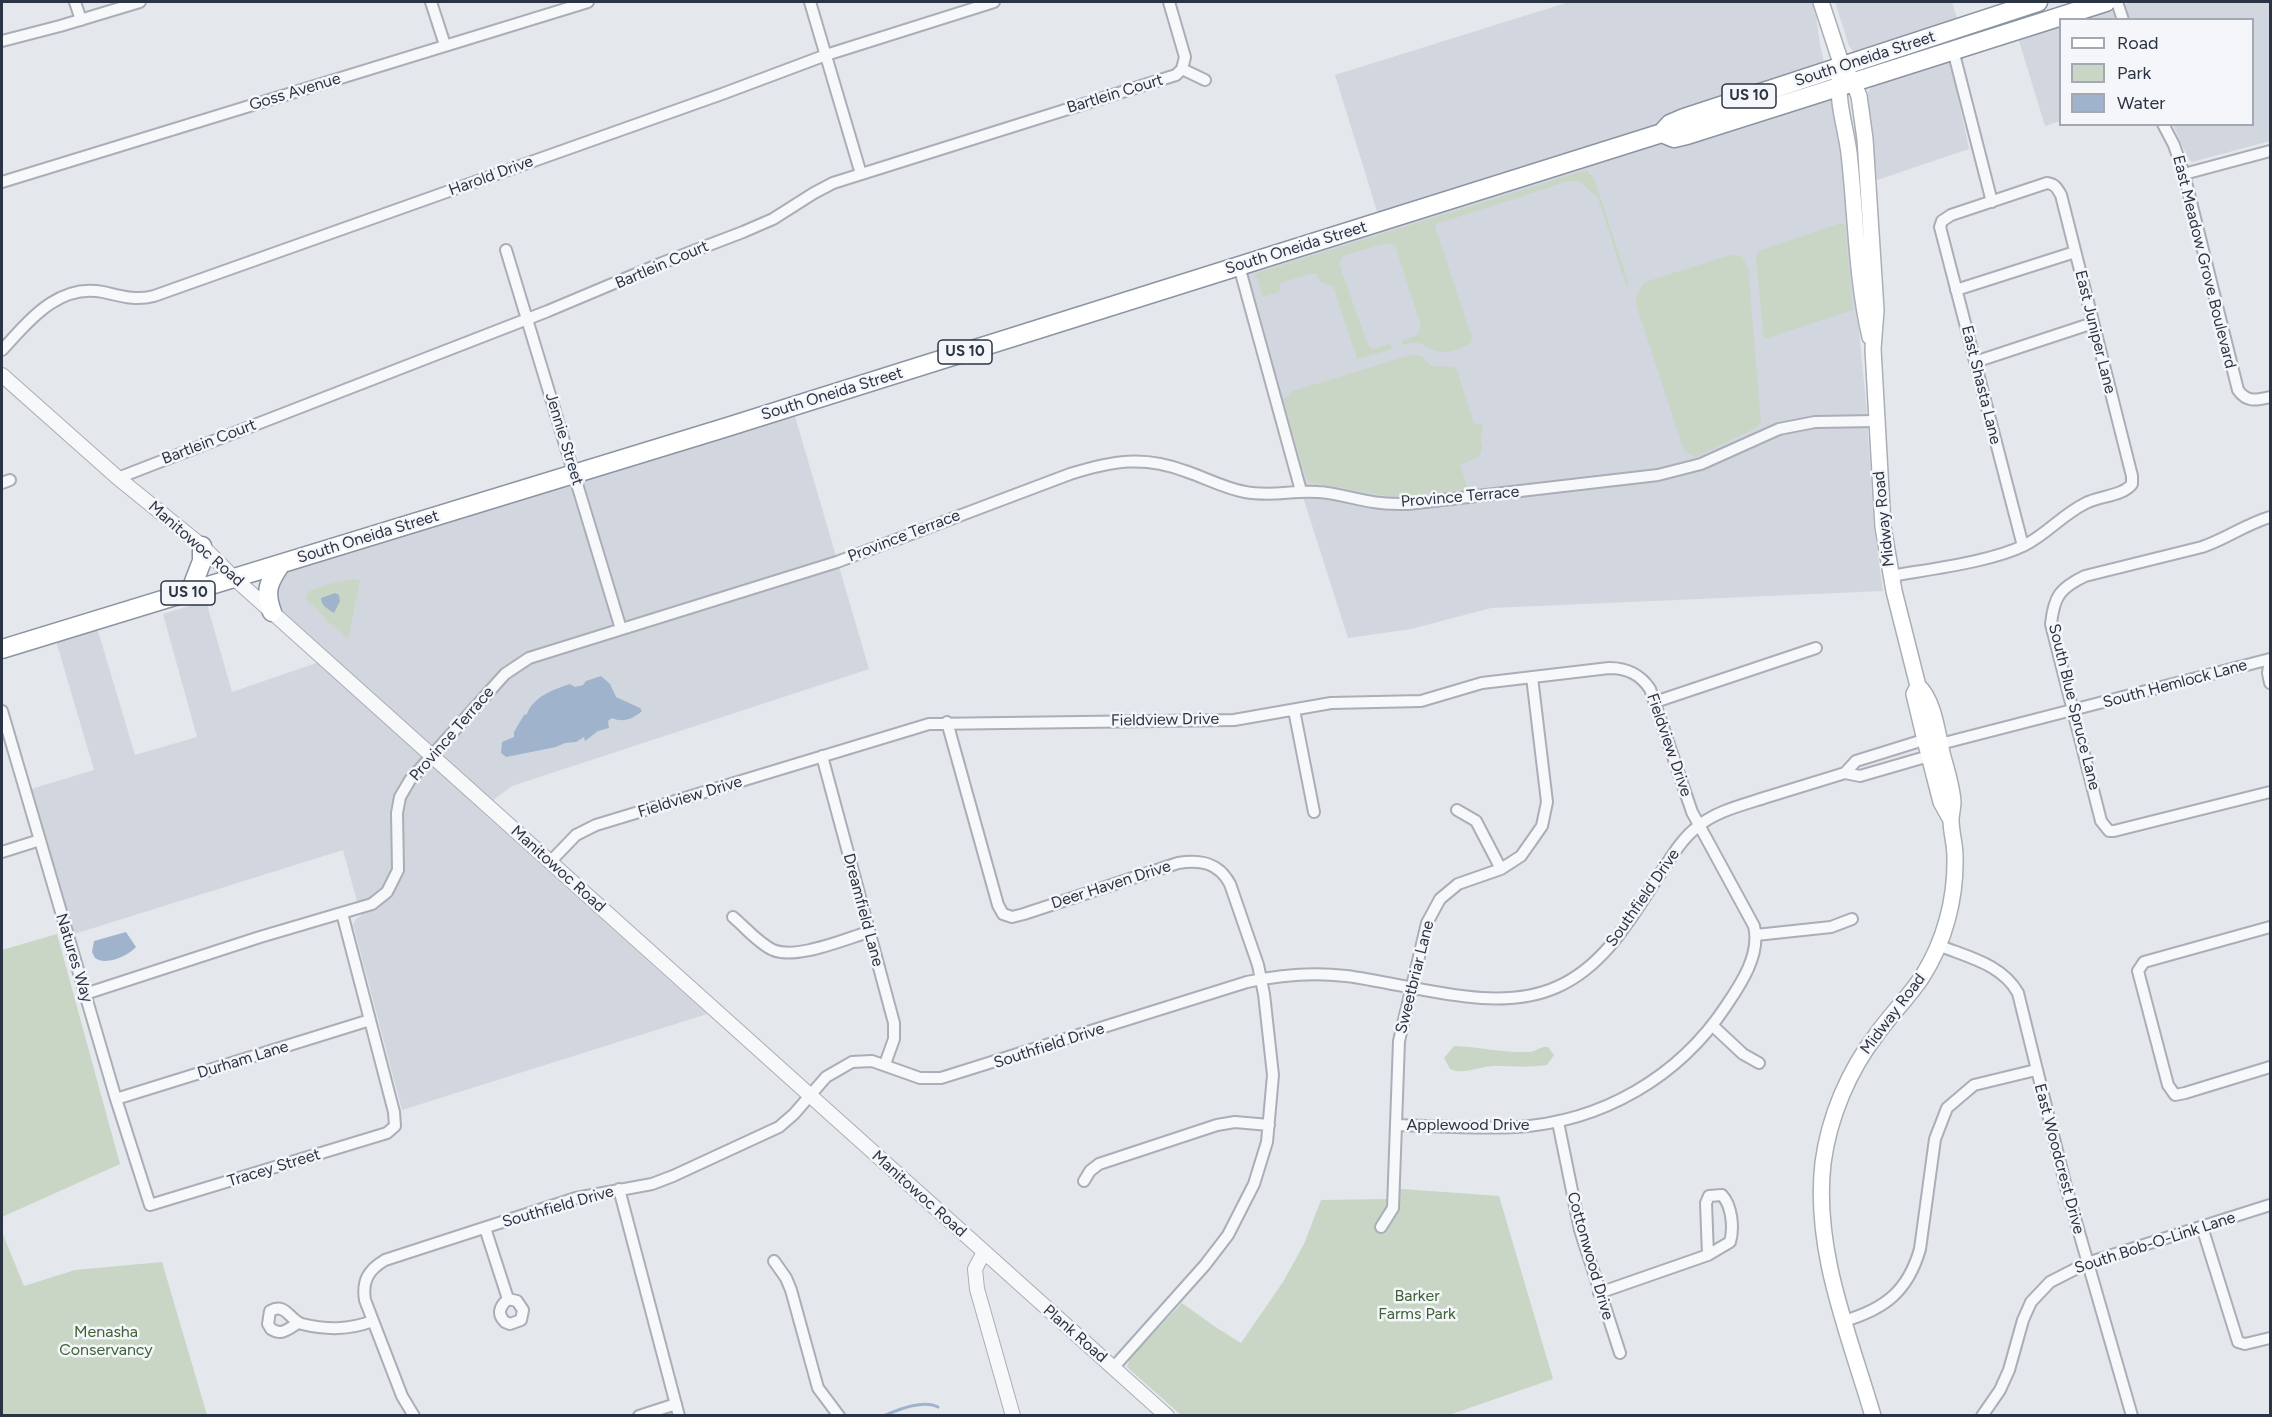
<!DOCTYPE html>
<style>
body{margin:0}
#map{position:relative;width:2272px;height:1417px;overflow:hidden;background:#e4e7ec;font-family:Figtree,sans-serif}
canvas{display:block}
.frame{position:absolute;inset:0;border:3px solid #2b3445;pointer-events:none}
.legend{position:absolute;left:2059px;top:18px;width:195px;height:108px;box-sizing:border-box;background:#f4f6f9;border:2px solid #a4a8b1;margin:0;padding:8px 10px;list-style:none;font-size:18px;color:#2b3445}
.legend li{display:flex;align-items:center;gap:12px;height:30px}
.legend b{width:30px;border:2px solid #a4a8b1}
</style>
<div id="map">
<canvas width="2272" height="1417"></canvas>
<div class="frame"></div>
<ul class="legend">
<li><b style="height:8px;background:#fff"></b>Road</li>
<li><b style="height:16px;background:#c9d6c5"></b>Park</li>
<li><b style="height:16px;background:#9fb4cc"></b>Water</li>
</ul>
</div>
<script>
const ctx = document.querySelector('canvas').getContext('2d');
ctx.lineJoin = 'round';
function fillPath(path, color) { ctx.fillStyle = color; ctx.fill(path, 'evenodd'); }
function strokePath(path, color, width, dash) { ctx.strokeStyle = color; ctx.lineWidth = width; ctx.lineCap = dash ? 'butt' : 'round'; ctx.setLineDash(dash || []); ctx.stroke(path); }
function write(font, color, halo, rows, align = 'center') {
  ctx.font = font + ' Figtree,sans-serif'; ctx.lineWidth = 5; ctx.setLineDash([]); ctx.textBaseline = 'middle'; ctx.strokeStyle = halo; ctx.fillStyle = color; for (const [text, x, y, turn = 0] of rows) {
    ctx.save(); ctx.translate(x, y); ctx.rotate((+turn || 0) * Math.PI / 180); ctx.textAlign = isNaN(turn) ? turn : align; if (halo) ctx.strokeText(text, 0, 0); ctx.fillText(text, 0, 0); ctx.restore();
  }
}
fillPath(new Path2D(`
 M1569,2H1814L1820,45L1840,132L1866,403L1874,528L1883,591L1491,608L1411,629L1348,638L1301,491L1239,266L1380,221L1335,75Z
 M1835,2H1952L1957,18L1912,40L1855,54L1849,46Z
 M2133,2H2270V141L2192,162L2188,158L2173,125L2252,124V20H2069Z
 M2060,22V121L2045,126L2017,34Z
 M1948,60L1951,65L1969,149L1877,180L1866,100L1869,90L1875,84Z
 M792,406L869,669L512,786L480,810L707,1014L402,1110L353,924L356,919L361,916L343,850L74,934L31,789L94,770L54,634L95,621L135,755L197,737L163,614L206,601L232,692L325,660L272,612L273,576Z`), '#d2d6de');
fillPath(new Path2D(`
 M1586,170L1594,178L1628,282L1627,288L1598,198L1579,181H1569L1436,224L1435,226L1472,338L1470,344C1462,348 1450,353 1441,352C1424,350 1426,338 1403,345L1402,341L1417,335L1421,326L1395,245L1386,243L1343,256L1339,264L1368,345L1373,349L1390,344L1392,349L1357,359L1333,286L1320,282L1317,274L1314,273L1280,283L1279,292L1263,297L1257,279L1254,277L1257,273Z
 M1838,224H1844L1845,229L1853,310L1764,339L1756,257L1758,251Z
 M1733,254L1742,257L1748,268L1761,423L1754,429L1696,457L1686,453L1683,448L1635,301L1641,287L1645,282Z
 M1414,354L1423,357L1431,366L1456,367L1474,424H1482C1484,430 1481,432 1481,438C1480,446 1483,441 1482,448C1482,460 1468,460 1460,465L1467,487L1466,489L1404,497L1380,495L1310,482L1305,475L1283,400L1293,391Z
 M354,579L360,580L348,639L330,623L327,622L326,618L305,598L308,592L329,584Z
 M57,934L120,1164L2,1217V950Z
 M1454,1046C1479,1047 1504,1053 1530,1052C1537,1051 1541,1046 1548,1047L1554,1055L1547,1065C1526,1068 1513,1066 1493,1066C1478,1067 1463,1075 1450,1069L1444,1058Z
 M1388,1188L1499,1196L1553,1379L1449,1415L1182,1416L1127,1367L1130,1358L1182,1303L1214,1326L1241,1343L1283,1282L1304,1244L1321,1200L1387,1199Z
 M2,1232L24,1286L75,1270L162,1262L207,1415H2Z`), '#c9d6c5');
fillPath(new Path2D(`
 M335,593L339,595L340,601L334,613C328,609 321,606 321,598Z
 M601,676L610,684L616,697L640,708L642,711C633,719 623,723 612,718L608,721L609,728L598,731L585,741L584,737L576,742L565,743L556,747L506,757L501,753L502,742L514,737V732L524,715L527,714C533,697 554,689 570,684L575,687L583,685L586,681Z
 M126,932L136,947C128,956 106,966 95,958L92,952L94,941Z`), '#9fb4cc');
strokePath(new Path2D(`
 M883,1416C898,1410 923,1399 938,1407`), '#9fb4cc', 3);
const minor = new Path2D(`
 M75,2L81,20
 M431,2L445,45
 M810,2L861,174
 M1169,2L1185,57L1182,69
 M2117,2L2123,20
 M2,41L60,26L140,2
 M1953,50L1992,202
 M1182,69L1205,80
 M2163,124L2174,145L2184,174L2238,390C2247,403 2257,400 2270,397
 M2184,174L2270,151
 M2,182L588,2
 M506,250L621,629
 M1239,266L1301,491
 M1956,290L2075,252
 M2,350C29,321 58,283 103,292C121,296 135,301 154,296L722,94L826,55L994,2
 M1975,362L2093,323
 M118,478L548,311L662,263L743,232L773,219L814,193L833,183L1176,75L1182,69
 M2,483L10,480
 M2270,517C2246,524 2226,539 2202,547L2085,576C2060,588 2054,596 2051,624L2101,821L2109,831H2114L2270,792
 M1891,576C1930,569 1991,562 2025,545C2047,534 2063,514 2086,503C2099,496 2123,496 2132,484V476L2061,195C2057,188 2055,184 2047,183L1951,215L1942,221L1940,227L2023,546
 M2270,659L2268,673L2270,683
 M1655,702L1816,648
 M1294,710L1314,812
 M2,711L116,1099L150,1205L387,1133L395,1126L394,1112L342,913
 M947,722L998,905L1003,914L1012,917L1024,914L1178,863C1201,859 1219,863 1230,884L1258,965L1264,994L1273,1075L1267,1142L1254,1184L1228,1235L1205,1265L1113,1368
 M822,756L894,1023V1039L885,1064
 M1845,773L1860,776L1929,756L1932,752
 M1457,810L1476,821L1501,869
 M2,852L40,840
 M550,862L576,835L596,825L929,724L1234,720L1331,703L1421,701L1482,683L1609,668C1627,668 1640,674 1650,689L1692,812L1754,926C1761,954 1741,984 1726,1006C1679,1077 1602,1122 1516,1127C1477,1129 1436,1126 1397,1125
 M733,917C746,928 758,943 773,950C797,960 844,939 869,932
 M2270,927L2144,962L2138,971L2168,1085L2175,1095L2185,1093L2270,1067
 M1756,935L1831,927L1852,919
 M1938,945C1967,957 2002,964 2018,993L2066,1187L2132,1416
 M85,994L260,937L372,904L387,892L398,870L397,813L400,797L410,780L505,674L529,658L837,562L1070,474C1112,461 1143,455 1185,471C1206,478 1224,488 1245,492C1273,497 1292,490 1318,492C1339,493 1359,501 1381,503C1389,504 1399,504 1408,504L1658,475L1701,464L1779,429L1815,422L1876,421
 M1713,1026L1743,1054L1759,1063
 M116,1099L370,1020
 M1558,1122L1580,1230L1620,1353
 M1084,1181L1090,1171L1099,1164L1217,1125L1235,1122L1269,1125
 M619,1189L679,1416
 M1381,1227L1393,1208L1399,1041L1427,923L1440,899L1458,884L1501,869L1521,856L1542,826L1547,802L1532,677
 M2202,1227L2238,1342L2245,1344L2270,1338
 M485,1228L508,1299C499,1307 497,1314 505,1322L510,1324L521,1320L523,1310L517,1301L508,1299
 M774,1261L786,1278L791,1290L818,1388L839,1416
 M1599,1293L1708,1255L1730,1242C1734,1228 1732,1206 1722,1195L1709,1196L1706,1203L1708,1255
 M1844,1321C1885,1309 1908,1291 1920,1249L1935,1139L1947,1108L1974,1085L2036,1070
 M298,1323C288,1329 282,1336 271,1329L268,1324L270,1311C286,1302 289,1320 302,1324C327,1330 348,1330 373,1321
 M414,1416L402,1396L365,1300C362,1281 368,1270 385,1260L576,1198L652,1184L673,1176L779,1127L794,1114L826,1077L852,1062L872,1061L920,1078H941L1247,982C1279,975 1313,972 1346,976C1411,984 1495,1015 1557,987C1607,965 1633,914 1662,871C1672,856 1682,839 1696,828C1715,811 1743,805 1767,797C1793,789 1819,781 1845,773L1856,761L1917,742L1925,740L1940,744L1948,742L2270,659
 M639,1416L676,1404
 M1982,1416L2000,1390L2009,1370L2023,1320L2031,1302L2050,1282L2087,1263L2270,1205`);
const tertiary = new Path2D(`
 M2,375L118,478L202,546L234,578L1167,1416
 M984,1252L975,1269L977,1289L1013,1416`);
const secondary = new Path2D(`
 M1821,2L1842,66L1853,81L1859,96L1865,139L1876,310L1873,349L1883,527L1894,591L1918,686C1934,699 1938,737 1943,757C1947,771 1952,787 1953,802C1953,808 1951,814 1951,820C1951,832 1955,844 1955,856C1956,898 1945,941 1922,977C1909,997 1891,1014 1877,1034C1849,1070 1829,1117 1823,1163C1813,1250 1849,1334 1873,1416
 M1840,75C1836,100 1846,129 1849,153C1856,214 1856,277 1870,337
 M1918,686L1914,694L1925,740L1941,802L1951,820`);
const trunk = new Path2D(`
 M1662,133L1674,138L1687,135L2106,2
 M190,592L202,561V546
 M272,612C264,591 269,581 281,564
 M2,649L724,428L1662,133L1670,124L1684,118L2038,2`);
strokePath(minor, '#a9aeb7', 14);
strokePath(tertiary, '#a9aeb7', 16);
strokePath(secondary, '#a9aeb7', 18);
strokePath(trunk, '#8b94a3', 21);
strokePath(minor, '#f7f8fa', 10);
strokePath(tertiary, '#f7f8fa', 14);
strokePath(secondary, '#fff', 15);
strokePath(trunk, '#fff', 18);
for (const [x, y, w] of [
 [1749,96,54],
 [965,352,54],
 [188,593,54]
]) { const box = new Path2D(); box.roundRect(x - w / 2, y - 12, w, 24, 4.5); ctx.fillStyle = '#f4f6f9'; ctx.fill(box); strokePath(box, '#2b3445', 1.5); }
write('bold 15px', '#2b3445', null, [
 ["US 10",1749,96],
 ["US 10",965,352],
 ["US 10",188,593]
]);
write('16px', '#2b3445', '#f4f6f9', [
 ["South Oneida Street",1865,59,-18],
 ["Goss Avenue",295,92,-17],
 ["Bartlein Court",1115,94,-17],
 ["Harold Drive",491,176,-20],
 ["South Oneida Street",1296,248,-17],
 ["East Meadow Grove Boulevard",2204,262,76],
 ["Bartlein Court",662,265,-23],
 ["East Juniper Lane",2095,332,76],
 ["East Shasta Lane",1981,385,76],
 ["South Oneida Street",832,394,-17],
 ["Jennie Street",564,439,73],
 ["Bartlein Court",209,442,-21],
 ["Province Terrace",1460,497,-5],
 ["Midway Road",1884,519,-96],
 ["Province Terrace",904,536,-21],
 ["South Oneida Street",368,537,-17],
 ["Manitowoc Road",196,544,41],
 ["South Hemlock Lane",2175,684,-15],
 ["South Blue Spruce Lane",2074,707,76],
 ["Fieldview Drive",1165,720,-1],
 ["Province Terrace",452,734,-49],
 ["Fieldview Drive",1669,745,71],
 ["Fieldview Drive",690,797,-17],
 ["Manitowoc Road",558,869,42],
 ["Deer Haven Drive",1111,885,-18],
 ["Southfield Drive",1643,898,-55],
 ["Dreamfield Lane",863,910,75],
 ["Natures Way",74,958,73],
 ["Sweetbriar Lane",1415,977,-76],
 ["Midway Road",1893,1014,-53],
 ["Southfield Drive",1049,1046,-18],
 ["Durham Lane",243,1060,-17],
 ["Applewood Drive",1468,1125],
 ["East Woodcrest Drive",2059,1159,75],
 ["Tracey Street",274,1168,-17],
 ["Manitowoc Road",919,1194,42],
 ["Southfield Drive",558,1207,-16],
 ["South Bob-O-Link Lane",2155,1243,-18],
 ["Cottonwood Drive",1590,1256,74],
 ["Plank Road",1075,1334,41]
]);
write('16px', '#3f6138', '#f4f6f9', [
 ["Barker",1417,1296],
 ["Farms Park",1417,1314],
 ["Menasha",106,1332],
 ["Conservancy",106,1350]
]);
</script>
